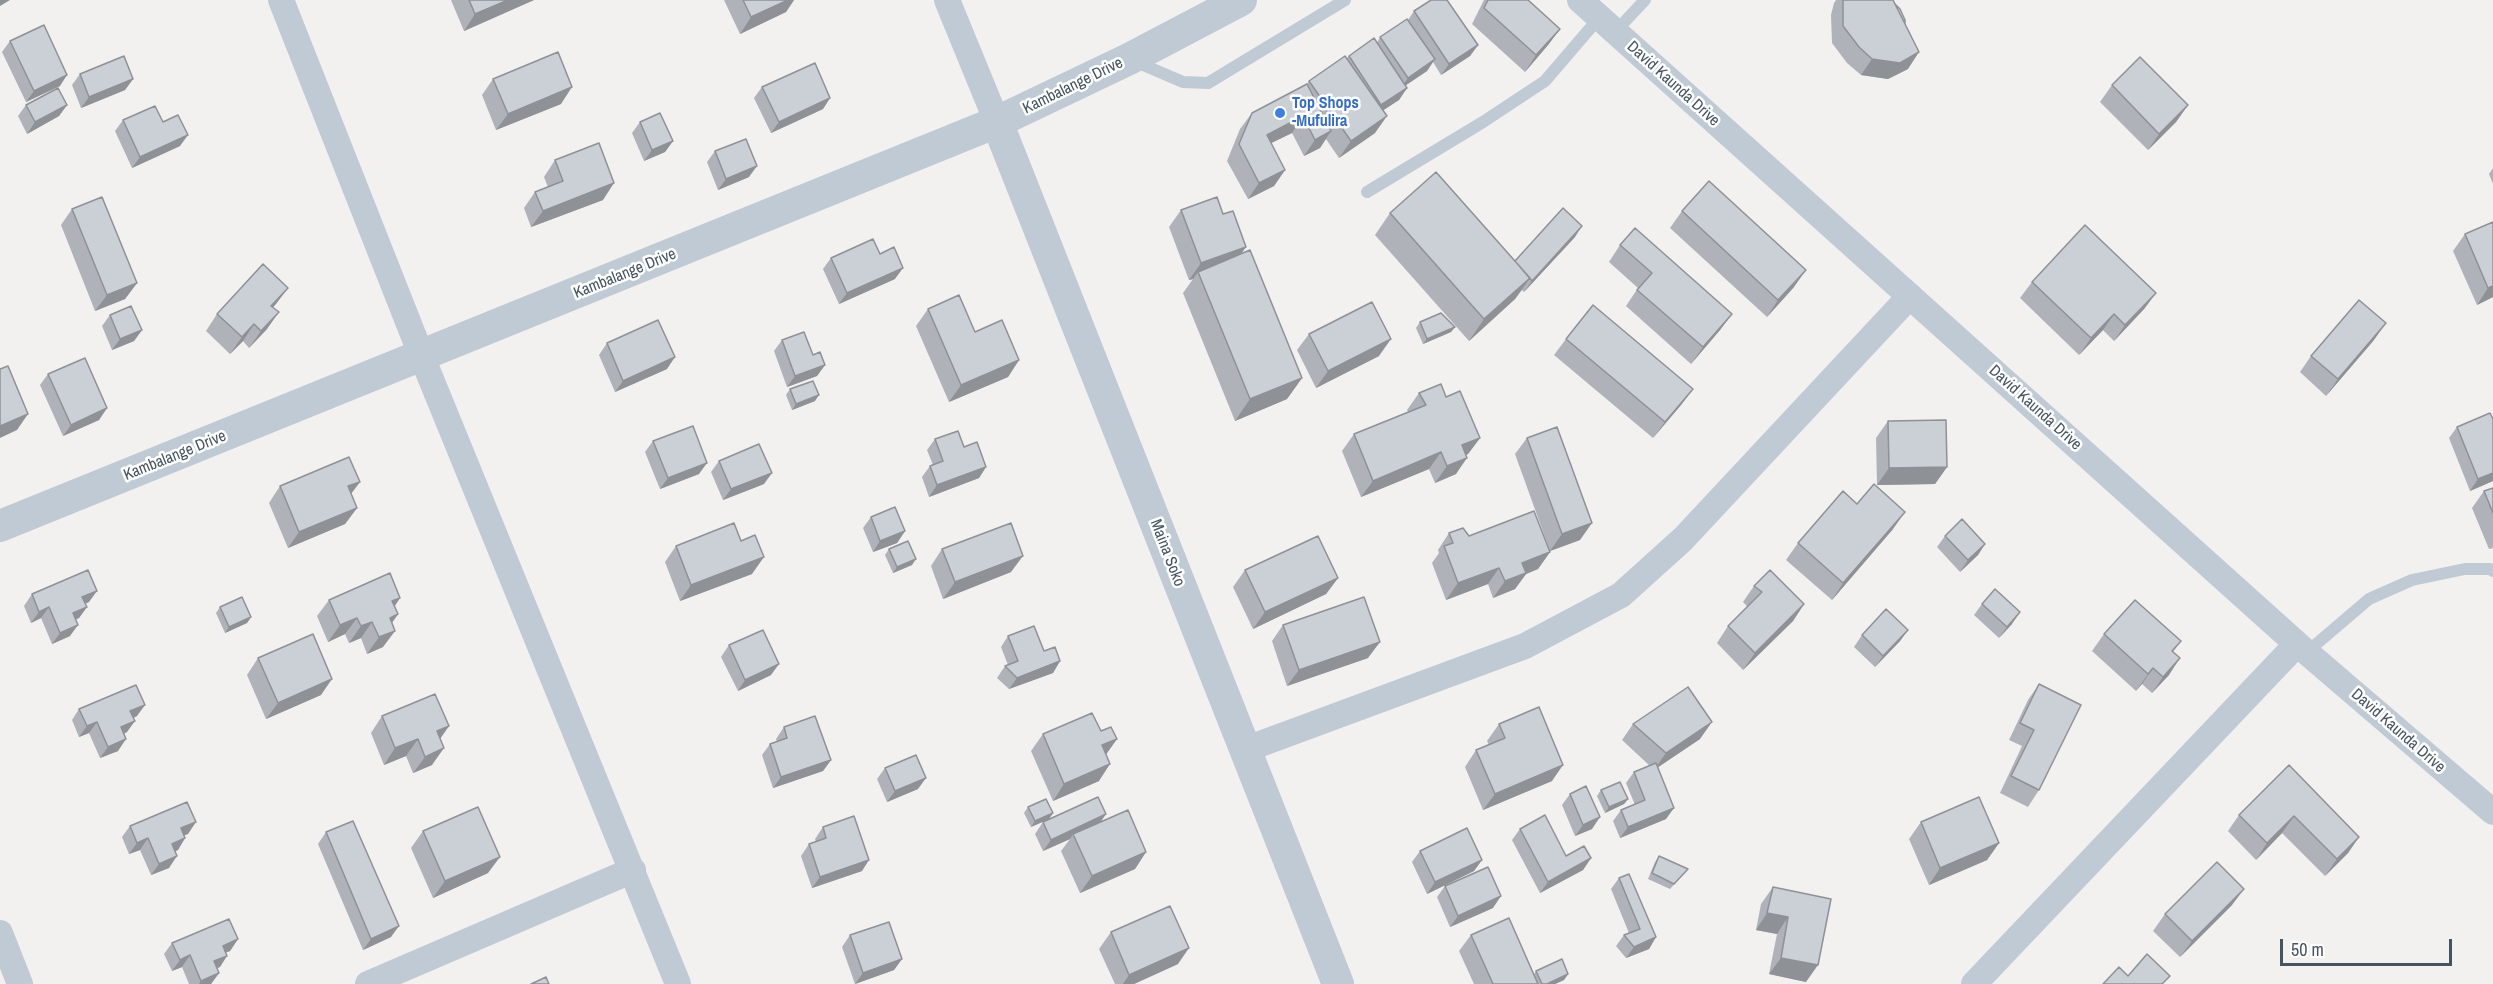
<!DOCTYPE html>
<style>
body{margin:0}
#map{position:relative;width:2493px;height:984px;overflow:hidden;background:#f3f0f0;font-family:"Archivo Narrow",sans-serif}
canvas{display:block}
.scale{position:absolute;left:2280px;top:939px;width:172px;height:27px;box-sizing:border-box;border:3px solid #465360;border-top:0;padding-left:8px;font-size:18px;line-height:21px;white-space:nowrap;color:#465360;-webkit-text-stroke:4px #fff;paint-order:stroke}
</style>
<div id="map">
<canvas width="2493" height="984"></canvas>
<div class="scale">50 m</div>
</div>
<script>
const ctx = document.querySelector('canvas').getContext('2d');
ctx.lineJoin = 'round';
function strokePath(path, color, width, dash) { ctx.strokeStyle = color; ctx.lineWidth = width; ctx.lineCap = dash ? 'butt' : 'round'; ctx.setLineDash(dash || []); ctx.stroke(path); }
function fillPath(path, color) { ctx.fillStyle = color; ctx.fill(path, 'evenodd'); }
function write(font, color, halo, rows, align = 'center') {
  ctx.font = font + ' "Archivo Narrow",sans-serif'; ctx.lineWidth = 5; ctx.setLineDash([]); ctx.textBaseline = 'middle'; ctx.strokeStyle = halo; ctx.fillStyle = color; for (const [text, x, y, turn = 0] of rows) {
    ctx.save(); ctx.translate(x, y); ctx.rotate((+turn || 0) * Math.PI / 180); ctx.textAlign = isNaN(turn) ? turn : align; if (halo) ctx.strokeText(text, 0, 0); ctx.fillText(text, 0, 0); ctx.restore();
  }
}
strokePath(new Path2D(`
 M1615,32L1645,0
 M1134,61L1183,82L1208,83L1345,0
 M1367,192L1483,122L1545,81L1599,18
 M2307,652L2369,599L2412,580L2465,569H2490L2493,571`), '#bfcad4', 12);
strokePath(new Path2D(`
 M281,0L422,357L678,984
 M947,0L997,122
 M1580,0L2297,644L2493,812
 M1244,750L1525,646L1621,595L1683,539L1910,296
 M0,933L20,984
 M368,984L633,870
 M1974,984L2297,644`), '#bfcad4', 26);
strokePath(new Path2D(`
 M997,122L1338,984
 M0,526L997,122L1129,59L1241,0`), '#bfcad4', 32);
fillPath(new Path2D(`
 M451,0H534L464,31Z
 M724,0H794L786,12L740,34Z
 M1484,0H1528L1560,29L1548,45L1525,72L1472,24Z
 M1836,0H1843L1908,69L1888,79L1861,75L1847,63L1832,43L1831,15L1834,3Z
 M1414,11L1478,45L1470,56L1441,75L1433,62L1427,71L1405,86L1407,88L1399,100L1383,110L1375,133L1339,158L1326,139L1320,148L1304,156L1292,133L1271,143L1285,170L1274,186L1248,199L1227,161L1240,129L1252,113L1306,85L1309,81L1347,58L1349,56L1377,43L1380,37L1408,20Z
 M10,41L60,86L26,102L2,52Z
 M80,74L133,79L125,90L81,108L72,85Z
 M493,79L561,104L496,130L482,95Z
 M2112,85L2188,105L2176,122L2148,150L2100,102Z
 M762,87L830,98L823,109L771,133L754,98Z
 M26,105H67L59,116L27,134L18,116Z
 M123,120L163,122L180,146L132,168L115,131Z
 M640,122L673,141L665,152L644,161L632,133Z
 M715,151L749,177L718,190L707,162Z
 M555,160L603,200L531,227L524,208L535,192L548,187L544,177Z
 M2493,168V184L2489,174Z
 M72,209L137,283L125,299L95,311L61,225Z
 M1181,210L1223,214L1246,247L1241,254L1302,378L1287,399L1235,421L1183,293L1193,279L1189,280L1169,227Z
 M1682,211L1794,287L1767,317L1670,228Z
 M1390,213L1515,261L1575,237L1524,292L1522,290L1515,299L1469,341L1375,235Z
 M2493,222V297L2477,305L2453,251L2465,234Z
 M1620,245L1732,314L1720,330L1691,364L1626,306L1638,288L1609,262Z
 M880,254L895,279L839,304L823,269L831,258Z
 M2032,282L2156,293L2144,309L2114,341L2103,330L2079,355L2020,298Z
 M288,288L273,307L267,329L249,348L243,341L230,354L206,331L217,314Z
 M928,309L975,332L1019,360L1008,377L949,402L916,326Z
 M110,315L142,330L134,341L112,350L102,326Z
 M1420,322L1455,327L1451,332L1423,344L1416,328Z
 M1309,334L1379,356L1316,388L1297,350Z
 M1566,339L1693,389L1681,405L1653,438L1554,355Z
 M782,340L813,355L825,365L817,376L787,387L774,351Z
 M2374,340L2326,396L2300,372L2311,356Z
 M607,343L667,369L615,392L599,355Z
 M48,374L107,408L99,420L63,436L40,385Z
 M790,389L815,401L792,410L786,395Z
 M1419,393L1446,397L1480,438L1468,454L1466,455L1456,474L1435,483L1429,469L1361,497L1342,451L1354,434L1408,412L1407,410Z
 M2493,419V481L2470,491L2449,438L2457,427Z
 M1888,421L1947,467L1935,484L1877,485L1876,438Z
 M1527,438L1580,540L1550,551L1515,454Z
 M935,439L964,447L986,467L979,478L929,497L922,477L930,466L933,465L927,450Z
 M653,441L699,474L660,489L645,452Z
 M719,461L764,484L723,500L711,472Z
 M280,486L351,494L357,508L345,524L288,548L269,503Z
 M2493,488V548L2489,549L2472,508L2484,491Z
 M1857,504L1893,529L1832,600L1786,560L1798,543Z
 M871,517L905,531L897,543L873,552L863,528Z
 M1449,533L1469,536L1550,552L1538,569L1526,574L1515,589L1493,598L1488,584L1446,600L1432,563L1439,553L1438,550Z
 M1945,536L1985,544L1978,555L1960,572L1937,547Z
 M741,541L752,574L680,601L665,562L676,546Z
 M889,549L912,565L893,573L885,555Z
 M942,549L1011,572L943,599L931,566Z
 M1245,570L1338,578L1326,594L1253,629L1233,587Z
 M1754,586L1804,604L1793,621L1743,670L1717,643L1728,626L1748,607L1743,602Z
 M32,594L89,602L85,604L87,607L79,618L76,619L70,636L52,644L41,618L31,623L24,606Z
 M329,600L395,606L398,614L392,623L383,647L367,654L361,638L349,643L345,634L328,642L317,616Z
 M1982,604L2012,624L1999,638L1974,615Z
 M220,607L251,617L247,623L225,633L216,613Z
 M1283,625L1368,658L1287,686L1272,641Z
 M1908,630L1900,641L1875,667L1854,647L1862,635Z
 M2104,634L2181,641L2173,652L2169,675L2152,693L2142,684L2136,691L2092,651Z
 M1008,636L1044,651L1060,661L1053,673L1009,689L997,678L1005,666L1008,665L1001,647Z
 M729,645L771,675L738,691L721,657Z
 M258,658L321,695L266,719L247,675Z
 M2039,684V790L2028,807L2000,793L2022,746L2009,740L2028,700Z
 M79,709L137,716L133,718L127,732L124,734L118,751L100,758L89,733L79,737L72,720Z
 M382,716L449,726L440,739L432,765L413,773L406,756L384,765L371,733Z
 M1499,724L1552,781L1483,810L1465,767L1476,750L1489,745L1487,741Z
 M1633,724L1700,739L1658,767L1666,819L1620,838L1613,821L1621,810L1635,805L1626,783L1634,772L1650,766L1622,740Z
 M784,727L831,760L823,771L773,788L762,755L770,744L777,742L776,739Z
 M1101,731L1117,739L1106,754L1099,781L1053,801L1031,751L1043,734Z
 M2289,765L2359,837L2348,853L2325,876L2282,833L2256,860L2228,831L2239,815Z
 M885,768L918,789L887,802L877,779Z
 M1601,790L1628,799L1624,804L1605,813L1597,796Z
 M1570,794L1592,829L1575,836L1562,805Z
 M1028,807L1053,813L1049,819L1031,827L1024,813Z
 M1101,821L1146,852L1135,869L1080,893L1061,851L1070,839L1043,851L1035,834L1043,822Z
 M1921,822L1999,843L1987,860L1929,885L1909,839Z
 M130,826L188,834L184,835L185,838L178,850L175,851L169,868L151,875L140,850L129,854L122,837Z
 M823,827L862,871L812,888L801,856L809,844L816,842L815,839Z
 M1520,829L1566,856L1591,858L1583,870L1540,893L1512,840Z
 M423,831L488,873L433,898L411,848Z
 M326,832L391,937L363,950L318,844Z
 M1420,851L1482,860L1474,871L1427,894L1412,862Z
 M1659,856L1688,869L1670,889L1648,879L1655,862Z
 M1619,878L1656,937L1649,949L1626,958L1616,946L1624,935L1629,933L1611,889Z
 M1445,886L1493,908L1450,927L1437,897Z
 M1773,887L1831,899L1806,982L1769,974L1777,934L1756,930L1761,904Z
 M2232,905L2180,957L2153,931L2165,914Z
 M1111,932L1178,964L1134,984H1115L1099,949Z
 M850,935L902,959L894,970L855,984L842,947Z
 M1471,935L1534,974L1536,971L1568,974L1564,980L1555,984H1474L1459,951Z
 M238,939L230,951L226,952L220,967L217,968L219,973L211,984H189L182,967L172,971L164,954L172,943Z`), '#afb2b8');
fillPath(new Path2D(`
 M0,0H10L0,6Z
 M508,0H534L464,31L475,14Z
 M788,0H794L786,12L740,34L751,17Z
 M1560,29L1548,45L1525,72L1536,55Z
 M1478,45L1470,56L1441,75L1449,64Z
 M1919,52L1908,69L1888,79L1861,75L1872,59Z
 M1435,59L1427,71L1400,89L1408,78Z
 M67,75L60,86L26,102L34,91Z
 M133,79L125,90L81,108L89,97Z
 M572,87L561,104L496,130L508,114Z
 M1407,88L1399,100L1373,117L1381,105Z
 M830,98L823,109L771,133L779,122Z
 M67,105L59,116L27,134L35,122Z
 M2188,105L2176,122L2148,150L2159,134Z
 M1303,116L1292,133L1255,151L1267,135Z
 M1387,116L1375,133L1339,158L1351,141Z
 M1331,131L1320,148L1304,156L1315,140Z
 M188,135L180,146L132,168L140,157Z
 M673,141L665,152L644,161L652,150Z
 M757,166L749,177L718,190L726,179Z
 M1285,170L1274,186L1248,199L1259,183Z
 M614,183L603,200L531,227L543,211Z
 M1582,226L1575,237L1524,292L1532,281Z
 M1246,247L1234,263L1198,272L1193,279L1189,280L1201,263Z
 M903,268L895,279L839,304L847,293Z
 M1806,270L1794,287L1767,317L1778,300Z
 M1530,278L1515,299L1469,341L1484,319Z
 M137,283L125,299L95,311L107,295Z
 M2493,286V297L2477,305L2488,288Z
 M288,288L276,304L260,322L271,306Z
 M2156,293L2144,309L2114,341L2125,325Z
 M279,312L267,329L249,348L261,331Z
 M1732,314L1720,330L1691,364L1703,347Z
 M2114,314L2103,330L2079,355L2091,338Z
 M2386,323L2374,340L2326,396L2338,379Z
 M254,324L243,341L230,354L242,337Z
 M1455,327L1451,332L1423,344L1427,339Z
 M142,330L134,341L112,350L120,339Z
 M1391,339L1379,356L1316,388L1328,371Z
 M675,357L667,369L615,392L623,381Z
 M1019,360L1008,377L949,402L961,385Z
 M825,365L817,376L787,387L795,376Z
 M1302,378L1287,399L1235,421L1250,399Z
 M1693,389L1681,405L1653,438L1665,422Z
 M819,395L815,401L792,410L796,404Z
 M107,408L99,420L63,436L71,425Z
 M28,414L17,430L0,438V426Z
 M1480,438L1468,454L1450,461L1462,445Z
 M1441,452L1429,469L1361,497L1373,481Z
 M1467,458L1456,474L1435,483L1447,466Z
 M707,463L699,474L660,489L668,478Z
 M986,467L979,478L929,497L937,485Z
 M1947,467L1935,484L1877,485L1889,468Z
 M772,473L764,484L723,500L731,489Z
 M2493,473V481L2470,491L2478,479Z
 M360,482L348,498V486Z
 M357,508L345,524L288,548L299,532Z
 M1905,512L1893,529L1832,600L1843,583Z
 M1592,523L1580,540L1550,551L1562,534Z
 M905,531L897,543L873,552L880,541Z
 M1985,544L1978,555L1960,572L1968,560Z
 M1550,552L1538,569L1526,574L1515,589L1493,598L1505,581L1522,563Z
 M1023,556L1011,572L943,599L955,582Z
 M764,557L752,574L680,601L691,585Z
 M916,559L912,565L893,573L897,567Z
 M1499,568L1488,584L1446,600L1458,583Z
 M1338,578L1326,594L1253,629L1265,612Z
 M97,591L89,602L75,608L82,597Z
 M400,598L389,615L392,601Z
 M1804,604L1793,621L1743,670L1755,653Z
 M49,607L41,618L31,623L39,612Z
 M87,607L79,618L65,624L73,613Z
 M2020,612L2012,624L1999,638L2007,627Z
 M398,614L386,631L390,618Z
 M251,617L247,623L225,633L229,627Z
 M357,618L345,634L328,642L340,625Z
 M372,622L361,638L349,643L361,626Z
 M78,625L70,636L52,644L60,633Z
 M1908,630L1900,641L1875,667L1883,656Z
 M395,631L383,647L367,654L379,637Z
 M1380,642L1368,658L1287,686L1299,670Z
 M2180,658L2169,675L2152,693L2163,677Z
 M1060,661L1053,673L1009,689L1017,678Z
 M779,664L771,675L738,691L745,680Z
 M2153,668L2142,684L2136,691L2148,674Z
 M332,679L321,695L266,719L278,703Z
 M145,705L137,716L123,723L130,711Z
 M135,721L127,732L113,738L121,727Z
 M97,722L89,733L79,737L87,726Z
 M1712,722L1700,739L1654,770L1666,753Z
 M449,726L437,743V731Z
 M126,739L118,751L100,758L108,747Z
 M418,739L406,756L384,765L395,748Z
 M1117,739L1105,756L1102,745Z
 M444,748L432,765L413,773L425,757Z
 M831,760L823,771L773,788L781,777Z
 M1110,764L1099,781L1053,801L1064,784Z
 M1563,765L1552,781L1483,810L1495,794Z
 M926,778L918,789L887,802L895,791Z
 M1628,799L1624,804L1605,813L1609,807Z
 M1674,808L1666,819L1620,838L1628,827Z
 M1053,813L1049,819L1031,827L1035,821Z
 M1106,814L1098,826L1073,834L1070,839L1043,851L1051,840Z
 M2294,816L2282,833L2256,860L2267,843Z
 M1600,817L1592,829L1575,836L1583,825Z
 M196,822L188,834L173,839L181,828Z
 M2359,837L2348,853L2325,876L2337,859Z
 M148,838L140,850L129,854L137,843Z
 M185,838L178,850L164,856L172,844Z
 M1999,843L1987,860L1929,885L1940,868Z
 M1146,852L1135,869L1080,893L1092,876Z
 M177,856L169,868L151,875L159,864Z
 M500,857L488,873L433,898L445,881Z
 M1591,858L1583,870L1540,893L1548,882Z
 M869,860L862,871L812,888L820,877Z
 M1482,860L1474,871L1427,894L1435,882Z
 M2244,889L2232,905L2180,957L2192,941Z
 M1501,896L1493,908L1450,927L1458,916Z
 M1767,913L1788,917L1777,934L1756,930Z
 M399,926L391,937L363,950L371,939Z
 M1656,937L1649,949L1626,958L1634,947Z
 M238,939L230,951L215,957L223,946Z
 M1189,948L1178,964L1134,984H1123L1129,975Z
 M190,955L182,967L172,971L180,960Z
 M227,956L220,967L206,972L214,961Z
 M1781,958L1818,965L1806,982L1769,974Z
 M902,959L894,970L855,984L863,973Z
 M219,973L211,984H199L201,981Z
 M1568,974L1564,980L1555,984H1547Z`), '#8e9196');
const building = new Path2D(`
 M469,0H508L475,14Z
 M743,0H788L751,17Z
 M1431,0H1447L1478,45L1449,64L1414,11Z
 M1488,0H1528L1560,29L1536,55L1484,8Z
 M1843,0H1893L1919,52L1900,63L1872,59L1859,47L1843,26Z
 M1895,4L1900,9L1905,20V24Z
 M1407,19L1435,59L1408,78L1380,37Z
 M44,25L67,75L34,91L10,41Z
 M1374,38L1407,88L1381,105L1349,56Z
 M558,52L572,87L508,114L493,79Z
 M124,56L133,79L89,97L80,74Z
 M1345,56L1387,116L1351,141L1309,81Z
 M2140,57L2188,105L2159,134L2112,85Z
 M815,63L830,98L779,122L762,87Z
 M1307,84L1331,131L1315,140L1303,116L1267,135L1285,170L1259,183L1239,144L1252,113Z
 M58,88L67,105L35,122L26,105Z
 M155,106L163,122L178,115L188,135L140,157L123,120Z
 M660,113L673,141L652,150L640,122Z
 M746,139L757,166L726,179L715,151Z
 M599,143L614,183L543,211L535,192L563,181L555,160Z
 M1436,172L1530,278L1484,319L1390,213Z
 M1709,181L1806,270L1778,300L1682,211Z
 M102,197L137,283L107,295L72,209Z
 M1217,197L1223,214L1233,211L1246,247L1201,263L1181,210Z
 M1563,208L1582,226L1532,281L1515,261Z
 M2493,222V286L2488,288L2465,234Z
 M2085,225L2156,293L2125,325L2114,314L2091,338L2032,282Z
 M1635,228L1732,314L1703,347L1637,290L1652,273L1620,245Z
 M873,239L880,254L894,247L903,268L847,293L831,258Z
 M1250,250L1302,378L1250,399L1198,272Z
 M263,264L288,288L271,306L279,312L261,331L254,324L242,337L217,314Z
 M959,295L975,332L1002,320L1019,360L961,385L928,309Z
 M2359,300L2386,323L2338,379L2311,356Z
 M1372,302L1391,339L1328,371L1309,334Z
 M1593,305L1693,389L1665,422L1566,339Z
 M131,306L142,330L120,339L110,315Z
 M1441,313L1455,327L1427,339L1420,322Z
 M658,320L675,357L623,381L607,343Z
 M804,332L813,355L820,352L825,365L795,376L782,340Z
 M85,358L107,408L71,425L48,374Z
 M8,366L28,414L0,426V369Z
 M813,381L819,395L796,404L790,389Z
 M1441,384L1446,397L1460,391L1480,438L1462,445L1467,458L1447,466L1441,452L1373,481L1354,434L1426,405L1419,393Z
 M2490,413L2493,419V473L2478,479L2457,427Z
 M1946,420L1947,467L1889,468L1888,421Z
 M693,426L707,463L668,478L653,441Z
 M1557,427L1592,523L1562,534L1527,438Z
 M958,431L964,447L977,442L986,467L937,485L930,466L943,461L935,439Z
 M759,444L772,473L731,489L719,461Z
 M349,457L360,482L348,486L357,508L299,532L280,486Z
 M1874,484L1905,512L1843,583L1798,543L1843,491L1857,504Z
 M2493,488V513L2484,491Z
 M895,507L905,531L880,541L871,517Z
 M1534,511L1550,552L1522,563L1526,573L1505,581L1499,568L1458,583L1444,546L1453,543L1449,533L1463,528L1469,536Z
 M1962,519L1985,544L1968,560L1945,536Z
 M734,523L741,541L755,535L764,557L691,585L676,546Z
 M1011,523L1023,556L955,582L942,549Z
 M1318,536L1338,578L1265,612L1245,570Z
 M908,541L916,559L897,567L889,549Z
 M88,570L97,591L82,597L87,607L73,613L78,625L60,633L49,607L39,612L32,594Z
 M1770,570L1804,604L1755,653L1728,626L1762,592L1754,586Z
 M390,573L400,598L392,601L398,614L390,618L395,631L379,637L372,622L361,626L357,618L340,625L329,600Z
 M1995,589L2020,612L2007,627L1982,604Z
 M242,597L251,617L229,627L220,607Z
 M1364,597L1380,642L1299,670L1283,625Z
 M2135,600L2181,641L2172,651L2180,658L2163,677L2153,668L2148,674L2104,634Z
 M1886,609L1908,630L1883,656L1862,635Z
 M1034,626L1044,651L1055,647L1060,661L1017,678L1005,666L1018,661L1008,636Z
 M763,630L779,664L745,680L729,645Z
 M313,634L332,679L278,703L258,658Z
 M2039,684L2081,705L2039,790L2011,776L2034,730L2020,723Z
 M136,685L145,705L130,711L135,721L121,727L126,739L108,747L97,722L87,726L79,709Z
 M1688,687L1712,722L1666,753L1633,724Z
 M435,694L449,726L437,731L444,748L425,757L418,739L395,748L382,716Z
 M1539,707L1563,765L1495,794L1476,750L1505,738L1499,724Z
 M1092,713L1101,731L1111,727L1117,739L1102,745L1110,764L1064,784L1043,734Z
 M815,716L831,760L781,777L770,744L787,738L784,727Z
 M916,755L926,778L895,791L885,768Z
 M1656,763L1674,808L1628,827L1621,810L1645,800L1634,772Z
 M2289,765L2359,837L2337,859L2294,816L2267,843L2239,815Z
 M1620,782L1628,799L1609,807L1601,790Z
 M1586,786L1600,817L1583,825L1570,794Z
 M1098,797L1106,814L1051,840L1043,822Z
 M1979,797L1999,843L1940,868L1921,822Z
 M1046,799L1053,813L1035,821L1028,807Z
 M187,802L196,822L181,828L185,838L172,844L177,856L159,864L148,838L137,843L130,826Z
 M478,807L500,857L445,881L423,831Z
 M1128,810L1146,852L1092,876L1073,834Z
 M1545,815L1566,856L1584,846L1591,858L1548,882L1520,829Z
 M854,816L869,860L820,877L809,844L826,838L823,827Z
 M353,821L399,926L371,939L326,832Z
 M1467,828L1482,860L1435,882L1420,851Z
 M1659,856L1688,869L1674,884L1652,873Z
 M2217,862L2244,889L2192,941L2165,914Z
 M1488,867L1501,896L1458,916L1445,886Z
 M1629,874L1656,937L1634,947L1624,935L1640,929L1619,878Z
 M1773,887L1831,899L1818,965L1781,958L1788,917L1767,913Z
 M1170,906L1189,948L1129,975L1111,932Z
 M1509,918L1538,984H1493L1471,935Z
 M229,919L238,939L223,946L227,956L214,961L219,973L201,981L190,955L180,960L172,943Z
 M889,922L902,959L863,973L850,935Z
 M2147,954L2170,976L2162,984H2103L2119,967L2128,976Z
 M1562,959L1568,974L1547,984H1542L1536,971Z
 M546,977L549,984H531Z`);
fillPath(building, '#cbcfd6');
strokePath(building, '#8e9196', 1.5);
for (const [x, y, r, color] of [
 [1280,113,6,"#3f7fe0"]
]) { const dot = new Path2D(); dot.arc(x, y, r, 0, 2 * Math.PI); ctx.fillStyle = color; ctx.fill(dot); strokePath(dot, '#fff', 2); }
write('16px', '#465360', '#fff', [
 ["David Kaunda Drive",1673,84,42],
 ["Kambalange Drive",1073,86,-26],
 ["Kambalange Drive",625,274,-22],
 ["David Kaunda Drive",2035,408,42],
 ["Kambalange Drive",175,456,-22],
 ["Maina Soko",1167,553,69],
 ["David Kaunda Drive",2398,731,41]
]);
write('bold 16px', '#366cbe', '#fff', [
 ["Top Shops",1292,104],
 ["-Mufulira",1292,122]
], 'left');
</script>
